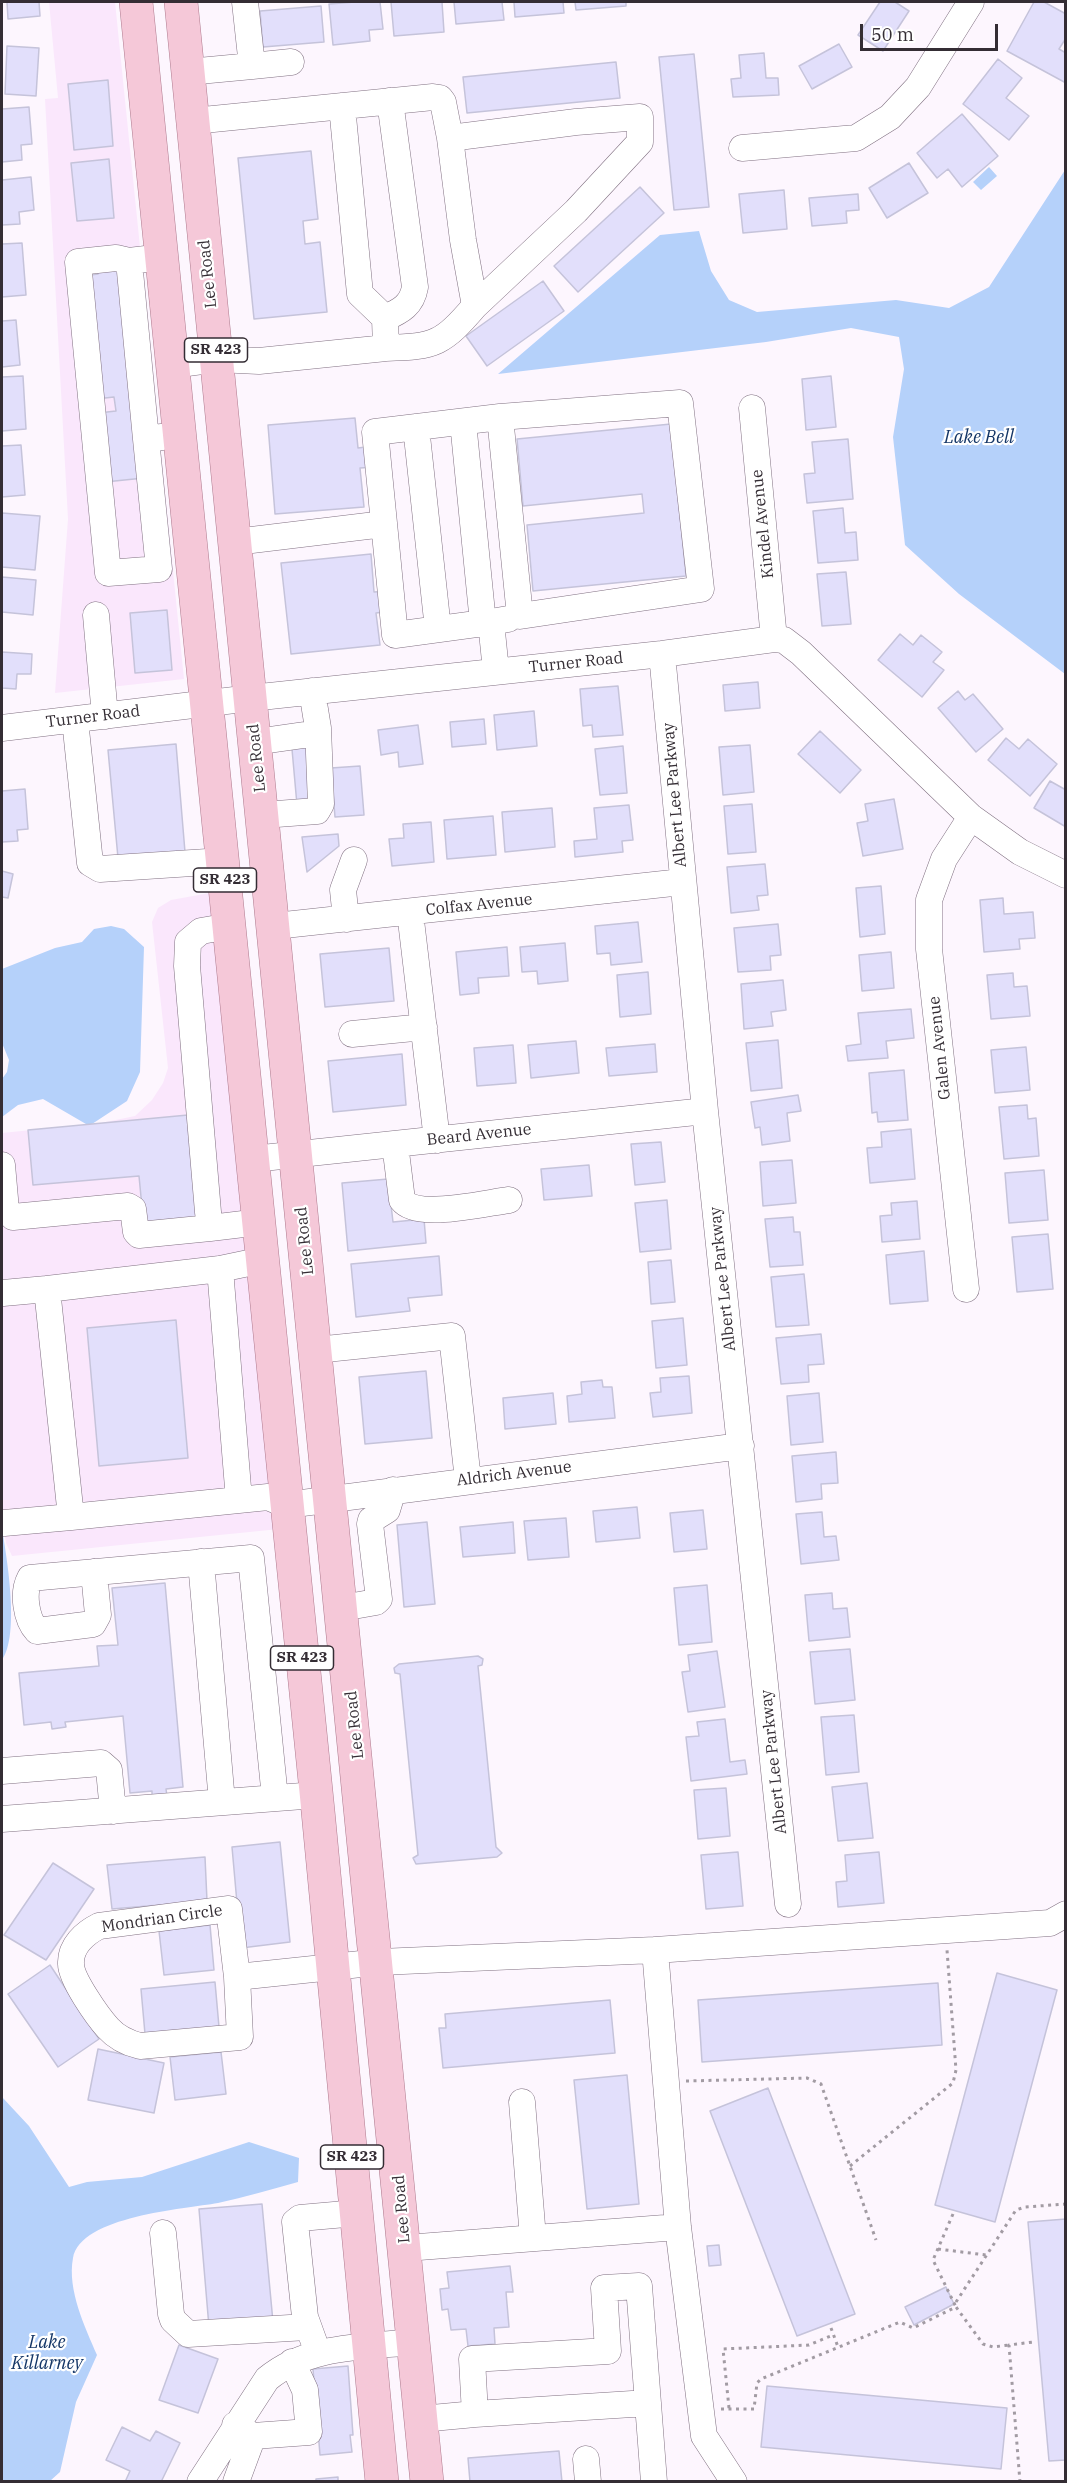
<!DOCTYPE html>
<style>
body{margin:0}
#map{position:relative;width:1067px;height:2483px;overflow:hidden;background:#fdf6fe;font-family:"IBM Plex Serif",serif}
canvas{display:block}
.frame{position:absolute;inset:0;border:3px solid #342d34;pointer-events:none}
.scale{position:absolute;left:860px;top:24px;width:138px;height:27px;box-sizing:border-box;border:3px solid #342d34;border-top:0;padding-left:8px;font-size:18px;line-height:21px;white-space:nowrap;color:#342d34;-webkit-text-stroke:4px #fff;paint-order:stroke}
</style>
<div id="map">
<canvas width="1067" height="2483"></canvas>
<div class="frame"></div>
<div class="scale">50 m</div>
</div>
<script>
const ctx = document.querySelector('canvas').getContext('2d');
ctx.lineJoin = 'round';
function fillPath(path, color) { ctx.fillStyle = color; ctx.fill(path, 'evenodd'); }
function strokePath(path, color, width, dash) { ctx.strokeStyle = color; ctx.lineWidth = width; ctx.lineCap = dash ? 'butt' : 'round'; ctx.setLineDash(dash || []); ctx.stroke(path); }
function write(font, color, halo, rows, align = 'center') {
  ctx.font = font + ' "IBM Plex Serif",serif'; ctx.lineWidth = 4.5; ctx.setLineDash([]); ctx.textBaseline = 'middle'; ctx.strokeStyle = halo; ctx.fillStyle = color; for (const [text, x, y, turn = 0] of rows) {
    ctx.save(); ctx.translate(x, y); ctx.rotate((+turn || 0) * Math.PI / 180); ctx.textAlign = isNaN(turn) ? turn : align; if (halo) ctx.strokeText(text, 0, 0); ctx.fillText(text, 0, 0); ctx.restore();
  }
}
fillPath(new Path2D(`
 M49,2H115L184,679L55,693L68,519L45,99L58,98Z
 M215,892L279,1529L12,1556L6,1543L2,1515V1133L101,1123L135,1116L152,1100L163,1083L168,1068L152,922L158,908L171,900Z`), '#fae7fc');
fillPath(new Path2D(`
 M989,167L997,176L981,190L973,182Z
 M1065,170V674L959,594L905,545L893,437L904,369L899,337L851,328L766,342L498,374L660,235L699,231L711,271L729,300L757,312L896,300L949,308L989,287Z
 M111,926L124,929L144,947L140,1072L127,1101L92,1124H86L43,1099L18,1105L2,1117V1079L7,1072L9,1060L2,1043V969L55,948L82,942L94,929Z
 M2,1529C7,1558 20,1635 2,1660Z
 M2,2097L29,2126L69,2187L87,2182L142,2177L249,2142L299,2158L298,2182C272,2189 245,2197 218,2203C184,2209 81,2216 73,2258C67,2290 85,2327 97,2355L76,2402L60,2472L50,2481H2Z`), '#b5d1fa');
const building = new Path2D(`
 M7,2H39L40,16L8,19Z
 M355,2H380L383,29L369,30L370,41L333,45L329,4Z
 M391,2H442L444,32L394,36Z
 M454,2H502L504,20L456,24Z
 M514,2H563L564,13L515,17Z
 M575,2H626V6L576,10Z
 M880,2H895L909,11L883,51L858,35Z
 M1034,2H1044L1066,14V38L1059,49L1066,53V83L1007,51Z
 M321,6L324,42L263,47L260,11Z
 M839,44L852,67L812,89L799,66Z
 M7,46L39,48L36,96L5,94Z
 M764,53L766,78H778L779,95L733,97L731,79L741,78L739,55Z
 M694,54L709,207L674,210L659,57Z
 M998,59L1022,78L1006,98L1029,116L1009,140L963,104Z
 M616,62L620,98L467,113L463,77Z
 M108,80L113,146L74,150L68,84Z
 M29,107L32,144L21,145L22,160L2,162V109Z
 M962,114L998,156L962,187L948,169L937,178L917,153Z
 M311,151L318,219L303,221L305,244L320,242L327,312L254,319L238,158Z
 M109,159L114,218L77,221L71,163Z
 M909,163L928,193L887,218L869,188Z
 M31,177L34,210L19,212L20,224L2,225V180Z
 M640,187L664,213L578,292L554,266Z
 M784,190L787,229L743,233L739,194Z
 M858,194L859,210L846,211L847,223L812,226L809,198Z
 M22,243L26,295L2,297V244Z
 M122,264L144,478L105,482L98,413L116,411L114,397L96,399L83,276L98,274L97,267Z
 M543,281L564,311L487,366L466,336Z
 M16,320L20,365L2,367V321Z
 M23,376L26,429L2,431V377Z
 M831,376L836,427L806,430L802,379Z
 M355,418L358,448L373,446L375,467L360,468L364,507L275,514L268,425Z
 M671,424L686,576L533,591L527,525L644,513L642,494L523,506L517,439Z
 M848,439L853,499L807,503L804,474L815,473L812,442Z
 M21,445L25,495L2,497V446Z
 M843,508L845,533L856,532L858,560L818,563L813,511Z
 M2,513L40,516L35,570L2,567Z
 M371,554L374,592L389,591L391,611L376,613L380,645L291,654L281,563Z
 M846,572L851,624L822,626L817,574Z
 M2,577L36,580L33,615L2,612Z
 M167,610L172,670L135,673L130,613Z
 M900,634L913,645L921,635L942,652L933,662L944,670L922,697L878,660Z
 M2,652L32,654L31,674H17L16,689L2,688Z
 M758,682L760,708L725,711L723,685Z
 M618,686L623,735L593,737L592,725L583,726L580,689Z
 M958,691L965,700L973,694L1003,729L976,752L938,708Z
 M534,711L537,746L497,750L494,715Z
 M484,719L486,744L452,747L450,722Z
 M418,725L423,764L399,767L398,752L381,755L378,730Z
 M820,731L861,770L840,793L798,754Z
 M312,736L318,803L297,805L291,738Z
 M1006,738L1019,749L1028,739L1057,764L1030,796L988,760Z
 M176,744L185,852L118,858L108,750Z
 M750,745L754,792L723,795L719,747Z
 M623,746L627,793L600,795L595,749Z
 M360,766L364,815L335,817L331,768Z
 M1050,781L1066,790V827L1034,808Z
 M25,789L28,829L17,830L18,841L2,842V791Z
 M894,799L903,849L863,856L857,823L868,821L865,804Z
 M752,804L756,852L728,854L724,806Z
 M629,805L633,840L622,841L623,852L575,857L574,841L597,839L594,808Z
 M552,808L555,847L505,852L502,812Z
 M493,816L496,855L447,859L444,820Z
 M431,822L434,862L392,866L389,839L404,838L403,824Z
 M338,834L339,846L307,872L302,837Z
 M765,864L768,895L757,896L759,910L731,913L727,867Z
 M2,871L13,874L8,898L2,897Z
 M881,886L885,934L860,937L856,888Z
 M1003,898L1004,914L1033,912L1035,938L1019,939L1020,949L984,952L980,900Z
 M638,922L642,962L611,965L610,953L597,954L595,926Z
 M778,924L781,955L770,956L771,970L738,972L734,928Z
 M565,943L568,981L538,984L537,971L522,972L520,947Z
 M507,947L509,976L478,978L479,993L460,995L456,952Z
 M389,948L394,1001L325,1007L320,954Z
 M891,952L894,988L862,991L859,955Z
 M648,972L651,1014L620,1017L617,975Z
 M1013,973L1014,987L1027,986L1030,1016L991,1019L987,975Z
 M783,980L786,1010L771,1012L773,1026L744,1029L741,984Z
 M911,1009L914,1038L886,1041L888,1058L848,1061L846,1046L861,1044L858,1013Z
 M778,1040L782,1088L751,1091L746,1043Z
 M576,1041L579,1073L531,1078L528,1045Z
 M655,1044L657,1072L609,1076L606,1048Z
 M513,1045L516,1083L477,1086L474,1048Z
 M1026,1047L1030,1090L995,1093L991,1050Z
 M402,1054L406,1105L333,1112L328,1061Z
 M904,1070L908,1120L878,1122L877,1112L872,1113L869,1073Z
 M798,1095L801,1111L787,1113L790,1141L762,1145L760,1127L755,1128L751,1102Z
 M1027,1105L1028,1119L1036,1118L1039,1156L1004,1159L999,1107Z
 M188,1115L197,1223L144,1228L139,1176L33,1185L28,1130Z
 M911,1129L915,1179L870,1183L867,1148L882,1147L881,1132Z
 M661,1142L665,1182L635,1185L631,1144Z
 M792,1160L796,1203L763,1206L760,1162Z
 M589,1165L592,1196L544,1200L541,1169Z
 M1044,1170L1048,1220L1009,1223L1005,1173Z
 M388,1179L393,1222L424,1219L426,1243L348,1251L342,1183Z
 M667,1200L671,1249L640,1252L635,1203Z
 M917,1201L920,1239L882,1242L880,1216L892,1215L891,1203Z
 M793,1217L794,1232H800L803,1265L770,1267L765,1219Z
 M1048,1234L1053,1289L1017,1292L1012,1237Z
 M924,1251L928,1301L890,1304L886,1255Z
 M439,1256L442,1295L408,1298L410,1311L356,1317L351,1264Z
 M671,1260L675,1302L651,1304L648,1262Z
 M804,1274L809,1325L776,1327L771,1277Z
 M683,1318L687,1365L656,1368L652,1321Z
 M176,1320L188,1458L99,1466L87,1328Z
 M821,1334L824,1364L808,1365L809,1382L781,1384L776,1338Z
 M426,1371L432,1438L365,1444L359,1377Z
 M689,1376L692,1413L653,1417L650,1393L661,1392L660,1378Z
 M602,1380L603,1387H612L615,1418L569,1422L567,1396L582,1394L581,1382Z
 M553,1393L556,1424L505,1429L503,1398Z
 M819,1393L823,1442L791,1445L787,1396Z
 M836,1452L838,1483L821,1484L822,1499L796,1502L792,1456Z
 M637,1507L640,1538L596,1542L593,1511Z
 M703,1510L707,1549L674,1552L670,1513Z
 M822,1512L824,1537L836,1536L839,1560L801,1564L796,1514Z
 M566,1518L569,1557L528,1560L524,1521Z
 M427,1522L435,1604L404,1607L397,1525Z
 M513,1522L515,1553L463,1557L460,1527Z
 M165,1583L183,1787L166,1789L167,1796L152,1797V1791L130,1793L123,1716L65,1722L66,1727L52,1729L51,1722L24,1725L19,1673L99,1666L97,1646L118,1645L112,1588Z
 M707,1585L712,1642L679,1645L674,1588Z
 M832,1593L833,1609L847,1608L850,1637L809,1641L805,1595Z
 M850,1649L855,1700L815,1704L810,1652Z
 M717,1651L725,1707L688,1712L682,1672L690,1671L688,1655Z
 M478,1656L483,1659L482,1665L478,1666L496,1847L502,1853L497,1857L416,1864L413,1858L418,1855L400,1674L395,1673L394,1668L399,1664Z
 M854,1715L859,1772L826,1775L821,1717Z
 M725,1719L730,1762L745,1760L747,1774L691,1781L686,1737L699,1736L697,1722Z
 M867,1783L873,1838L838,1841L832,1787Z
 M726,1788L730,1836L698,1839L694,1790Z
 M280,1842L290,1942L241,1948L232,1847Z
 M738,1852L743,1906L706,1909L701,1855Z
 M879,1852L884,1903L838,1907L836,1882L847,1881L845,1855Z
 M205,1857L207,1901L112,1909L107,1865Z
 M53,1863L94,1889L46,1960L4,1935Z
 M210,1925L214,1970L164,1975L159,1931Z
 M50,1965L99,2039L58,2067L8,1994Z
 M997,1973L1057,1990L995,2222L935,2205Z
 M215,1982L219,2027L145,2034L141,1989Z
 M938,1983L942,2045L702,2062L698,2000Z
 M610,2000L615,2053L443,2068L439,2028H446L445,2014Z
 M98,2049L164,2063L154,2113L88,2100Z
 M221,2052L226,2094L175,2100L170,2057Z
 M627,2075L639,2204L587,2209L574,2080Z
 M768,2088L855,2314L797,2336L710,2111Z
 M262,2204L273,2322L209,2327L199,2209Z
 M1066,2219V2460L1049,2461L1028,2222Z
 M719,2245L721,2265L709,2266L707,2246Z
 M510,2266L513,2292H506L509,2327L494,2328L495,2344L468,2346L466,2329L451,2330L448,2309L442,2310L440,2289L449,2288L447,2272Z
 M946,2287L954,2304L914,2325L905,2307Z
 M179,2345L218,2359L198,2413L159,2400Z
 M348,2366L353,2435H350L352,2452L320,2455L313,2369Z
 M767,2386L1007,2408L1001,2469L761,2447Z
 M122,2427L150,2441L156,2431L180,2443L161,2482H125L130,2471L106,2460Z
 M559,2451L562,2482H470L468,2458Z
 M338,2477V2482H316V2479Z`);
fillPath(building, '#e2dffb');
strokePath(building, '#c5c3da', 1.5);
const minor = new Path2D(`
 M252,66L291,62
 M188,72L252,66L245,2
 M342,106L360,294L385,318
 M193,121L433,97L440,98L443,102L450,138
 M742,148L856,138L890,117L918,87L971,2
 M146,259L129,261L146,439L162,437
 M129,261L116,258L78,262L108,573L159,569L146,439
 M385,318C401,311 412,305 415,287L390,101
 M386,348C436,347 443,343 475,306L463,240L450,138L576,122L640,117V142L576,211L475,306
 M172,365L217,359L259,361L386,348L385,318
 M752,408L774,639
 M463,422L483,623
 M416,427L438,629
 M235,542L384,524
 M96,615L105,716
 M491,622L395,635L375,432L500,417L680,403L701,589L520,616L500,417
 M662,654L705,1111L788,1904
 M496,671L491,622L508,619
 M75,720L90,863L100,869L223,861
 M2,728L251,698L662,654L774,639L784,640L801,653L971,817L1020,852L1066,875
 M255,742L318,733
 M263,815L317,811L321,804L318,728L312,691
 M410,912L437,1140
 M346,919L343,890L354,860
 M230,926L201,931L188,942L187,966L208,1212L210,1228L260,1222
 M275,926L682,882
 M352,1034L424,1027
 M395,1144L402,1200C417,1220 485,1203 509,1200
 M253,1159L705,1111
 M2,1165L6,1210L13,1217L128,1206L133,1209L136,1232L139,1235L210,1228
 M263,1260L220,1269L47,1289L71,1517L268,1497L287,1505L741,1446
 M220,1269L239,1500
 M966,1289L929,949V900L944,859L971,817
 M3,1293L47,1289
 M316,1350L452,1336L468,1480
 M4,1523L71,1517
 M201,1562L222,1802
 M94,1572L98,1615L93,1624L37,1631C26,1619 22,1593 30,1578L251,1558L275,1798
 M342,1608L376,1602L379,1599L370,1524L371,1520L387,1510L393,1490
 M2,1771L101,1763L109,1770L113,1811
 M2,1819L316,1795
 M655,1950L678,2227L704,2436L734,2482
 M237,1977L240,2037L140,2046C128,2043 117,2038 108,2028C98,2017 71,1979 71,1964C70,1946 85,1933 99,1926L229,1909L237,1977L380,1962L655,1950L1050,1923L1066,1914
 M522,2102L533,2238
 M163,2233L171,2314L173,2320L188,2334L307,2327
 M406,2248L678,2227
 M314,2342L305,2317L295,2222L300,2218L357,2213
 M475,2414L648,2403
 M421,2419L475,2414L472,2359L608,2351L604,2288L639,2286L654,2482
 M235,2425L253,2436L309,2432L305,2390L292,2362
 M586,2459L588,2482
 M200,2482L267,2379C308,2345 364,2347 414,2342
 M236,2482L253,2436`);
const major = new Path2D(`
 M136,2L318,1811L382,2482
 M181,2C261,828 352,1654 427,2482`);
strokePath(minor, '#817182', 27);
strokePath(major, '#ae7a8e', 34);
strokePath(new Path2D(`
 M686,2081L807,2078L821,2084L876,2240
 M850,2166L953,2083L956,2070L947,1950
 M953,2214L933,2260L956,2307
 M938,2249L986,2255
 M956,2302L1016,2210L1025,2207L1066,2204
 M831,2328L838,2347
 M729,2408L723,2349L809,2345L833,2335
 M721,2409H754L757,2383L761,2379L900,2322L913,2328L956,2307L983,2344L993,2347L1009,2345
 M1020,2482L1009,2345L1033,2342`), '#a29ba3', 3, [3, 4.5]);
strokePath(minor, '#fff', 26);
strokePath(major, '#f5c8d8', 33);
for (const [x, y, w] of [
 [216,350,63],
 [225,880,63],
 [302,1658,63],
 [352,2157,63]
]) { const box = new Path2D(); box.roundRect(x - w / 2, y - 12, w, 24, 4.5); ctx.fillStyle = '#fff'; ctx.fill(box); strokePath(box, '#342d34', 1.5); }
write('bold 15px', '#342d34', null, [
 ["SR 423",216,350],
 ["SR 423",225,880],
 ["SR 423",302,1658],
 ["SR 423",352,2157]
]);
write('16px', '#342d34', '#fff', [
 ["Lee Road",208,274,-96],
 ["Kindel Avenue",763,524,-96],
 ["Turner Road",576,663,-6],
 ["Turner Road",93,717,-7],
 ["Lee Road",257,758,-96],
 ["Albert Lee Parkway",675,795,-95],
 ["Colfax Avenue",479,905,-6],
 ["Galen Avenue",940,1048,-96],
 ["Beard Avenue",479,1135,-6],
 ["Lee Road",305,1241,-96],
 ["Albert Lee Parkway",723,1279,-96],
 ["Aldrich Avenue",514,1474,-7],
 ["Lee Road",355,1725,-96],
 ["Albert Lee Parkway",774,1762,-96],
 ["Mondrian Circle",162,1919,-8],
 ["Lee Road",402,2209,-95]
]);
write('italic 18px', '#143667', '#fff', [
 ["Lake Bell",979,438],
 ["Lake",47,2343],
 ["Killarney",47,2364]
]);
</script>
